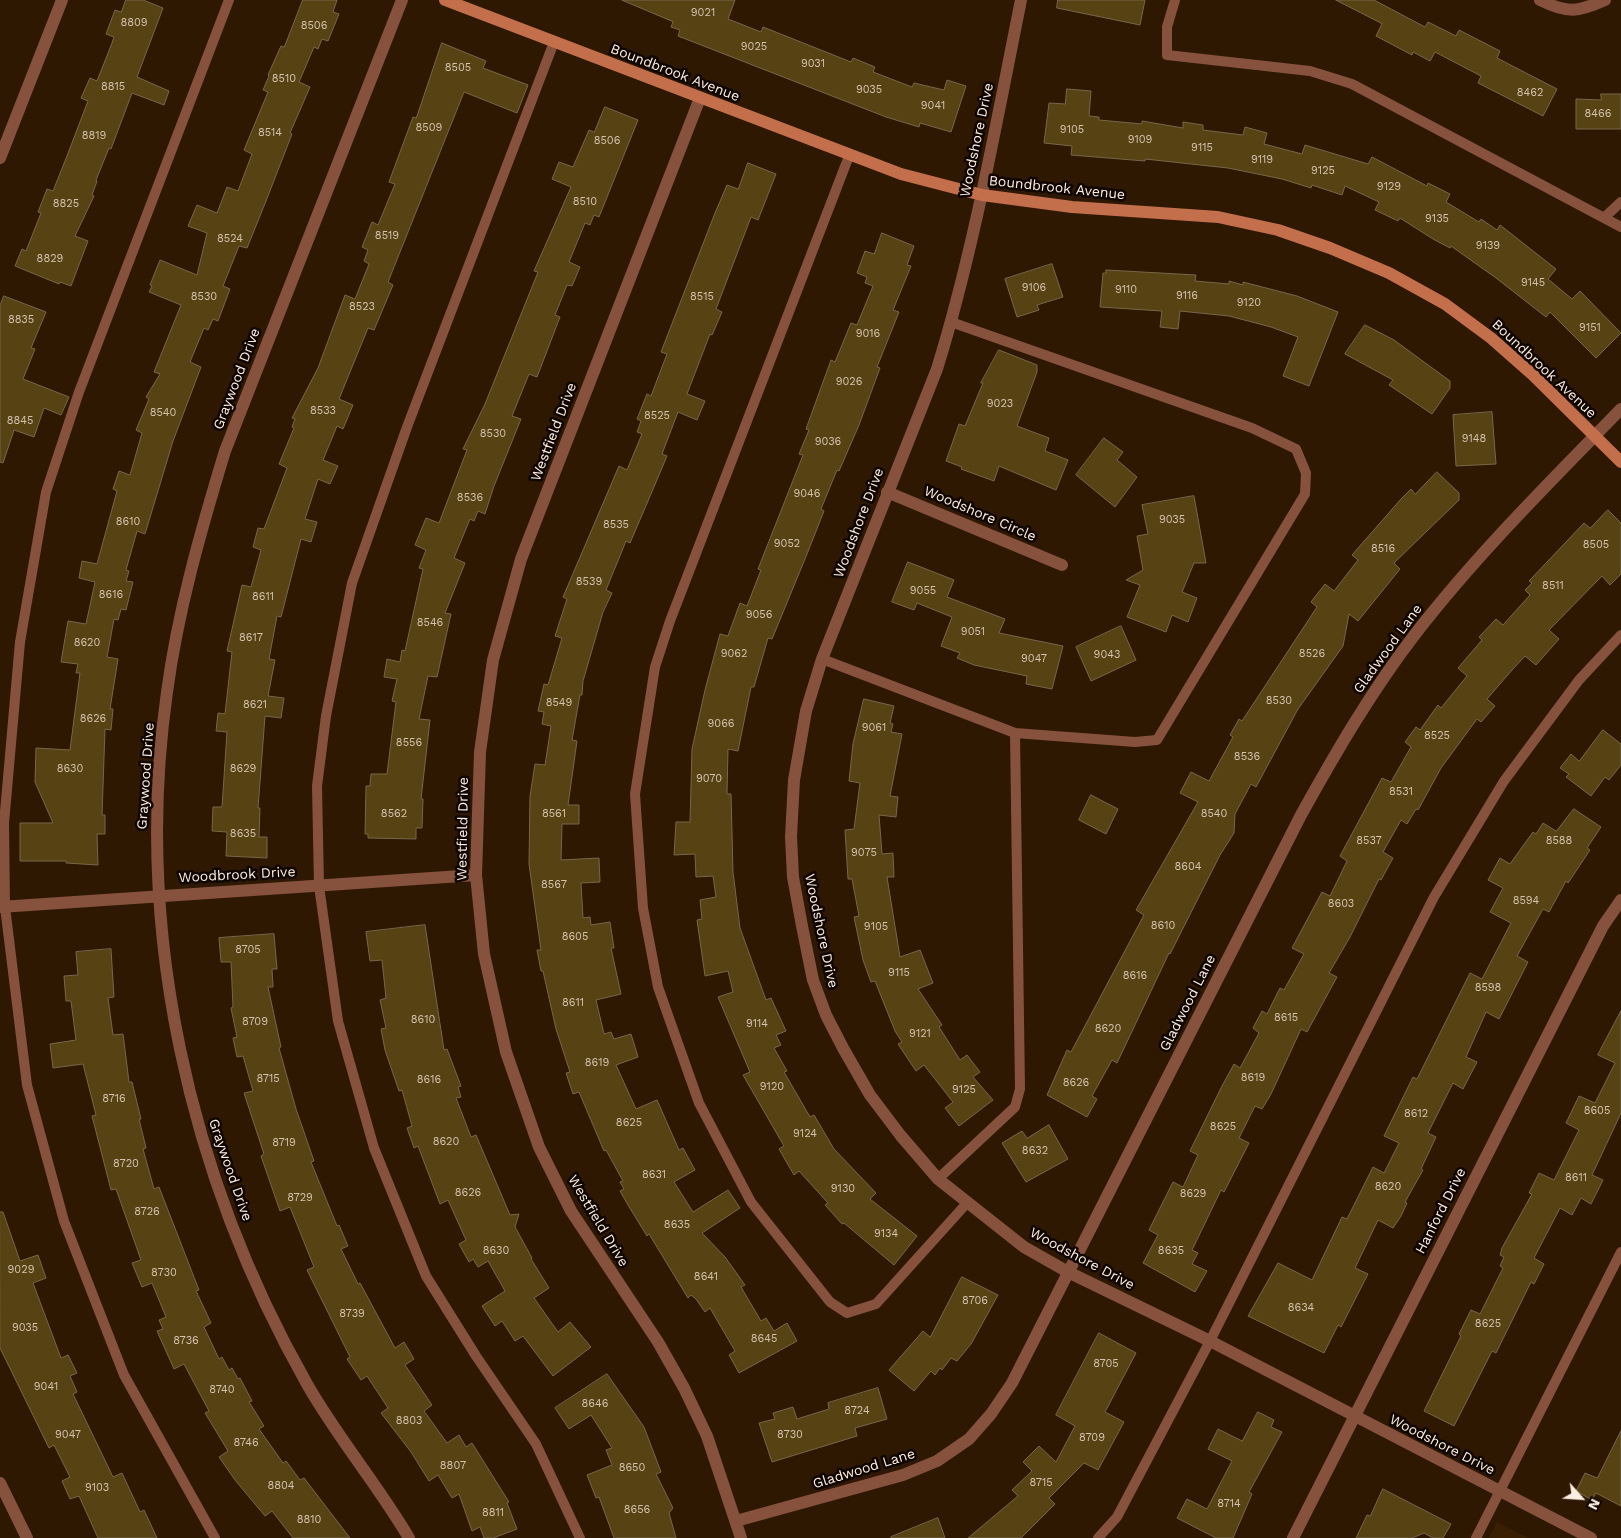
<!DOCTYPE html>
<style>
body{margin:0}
#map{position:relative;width:1621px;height:1538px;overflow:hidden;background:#2e1802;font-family:"Work Sans",sans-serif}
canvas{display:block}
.north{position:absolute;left:1556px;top:1473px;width:50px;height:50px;-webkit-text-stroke:4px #0f0601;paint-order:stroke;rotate:116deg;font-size:14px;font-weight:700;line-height:20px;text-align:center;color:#feeee1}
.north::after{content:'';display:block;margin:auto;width:18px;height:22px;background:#feeee1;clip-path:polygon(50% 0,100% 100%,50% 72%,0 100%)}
</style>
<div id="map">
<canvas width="1621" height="1538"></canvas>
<div class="north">N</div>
</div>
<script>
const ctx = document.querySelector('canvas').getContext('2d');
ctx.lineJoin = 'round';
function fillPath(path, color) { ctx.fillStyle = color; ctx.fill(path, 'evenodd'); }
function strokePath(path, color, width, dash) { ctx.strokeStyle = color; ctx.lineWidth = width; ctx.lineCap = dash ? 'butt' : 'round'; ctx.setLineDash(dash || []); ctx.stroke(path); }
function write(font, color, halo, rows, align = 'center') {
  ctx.font = font + ' "Work Sans",sans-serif'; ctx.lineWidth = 5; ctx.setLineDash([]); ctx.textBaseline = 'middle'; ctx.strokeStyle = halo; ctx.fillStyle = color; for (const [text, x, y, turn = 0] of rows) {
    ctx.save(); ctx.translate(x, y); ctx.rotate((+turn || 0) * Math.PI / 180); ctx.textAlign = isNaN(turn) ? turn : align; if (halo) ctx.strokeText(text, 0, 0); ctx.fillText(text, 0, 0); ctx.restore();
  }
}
fillPath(new Path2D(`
 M1497,1522L1528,1538H1489Z`), '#3a1f02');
const building = new Path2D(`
 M126,0H143L163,8L137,77L169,91L164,105L132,93L111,149L109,148L96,180L97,181L92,195L94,196L75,236L88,241L71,286L60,282L59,284L15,266L22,249L26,251L41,213L38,212L47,189L53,191L67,156L88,101L81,98L90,78L97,81L112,43L114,37L106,34L115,10L121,12Z
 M303,0H337L333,12L339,14L328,41L322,39L318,49L314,47L299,82L310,87L290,133L292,134L266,201L247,248L239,246L223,286L230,289L218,321L213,319L208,330L204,328L190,362L201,367L173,441L145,534L137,531L126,570L129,571L126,581L133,582L126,610L121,609L118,620L114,619L107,657L118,659L110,709H113L111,730L105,729L102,815H105V834H97L98,865L66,863V861H20V823H53L35,782L36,748L70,750L80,673H76L78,664L61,662L68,621L86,624L95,582L79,578L82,561L97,564L117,491L113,489L119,471L130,475L142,433L136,430L149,399L146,397L160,374L154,372L181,305L149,292L152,286L150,285L160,260L197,275L207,233L188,226L197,205L217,213L227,187L238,191L252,154L244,150L268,92L263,90L269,76L268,75L281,46L284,47Z
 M622,0H735L728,19L761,32L763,27L851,62L853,58L875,67L873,72L912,87L914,83L944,90L947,80L966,86L951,132L920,123L919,127L886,117L678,36L680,30L671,27L673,22Z
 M1058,0H1145L1140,25L1057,8Z
 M1336,0H1374L1425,27L1428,22L1456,36L1459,30L1500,51L1497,58L1557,89L1543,116L1478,83L1481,76L1435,52L1430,61L1413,52L1412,55L1376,36L1382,24Z
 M442,43L486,61L483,68L528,85L517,113L464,92L388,282L393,285L374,330L368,328L339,399L353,405L343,429L337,426L323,460L338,466L330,484L318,479L305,519L317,522L311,542L301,539L281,617L277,616L269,659L275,660L268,696L284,698L281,718L265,716L258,808H260L259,837H267V858L226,856L227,832L212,831L213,807H222L227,732L216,731L218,713L225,714L232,652L227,651L242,585L251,587L261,550L253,547L258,528L264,529L287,468L279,464L294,428L292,427L295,419L292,418L318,368L345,295L355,299L369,264L364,261L368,250L362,247L372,222L378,225L395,184L389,182L413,117L416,118Z
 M1067,89L1091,91L1089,116L1099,117V120L1142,124V121L1183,128V122L1203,125V130L1243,135L1245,127L1267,133L1264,144L1302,154L1305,145L1368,164L1372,157L1427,186L1428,183L1450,194L1446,202L1479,222L1481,219L1497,230L1500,225L1556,269L1548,279L1572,299L1580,291L1621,333L1596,358L1550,312L1546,317L1496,278L1451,246L1450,248L1433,239L1400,218L1398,221L1375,210L1379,202L1345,186L1342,195L1312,185L1311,188L1282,179L1228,168L1145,159V161L1071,155L1072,146L1044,143L1049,103L1065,104Z
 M1601,94H1621V129H1576V99L1601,100Z
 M605,107L638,120L599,217L594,215L590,225L585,223L569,262L580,267L572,286L567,285L555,315L560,317L537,377L529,374L512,416L521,419L494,486L485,514L478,511L474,521L470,519L454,558L465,563L445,613L451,614L437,677L428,676L419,719L430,720L421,799H423L422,828H416V839L368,838V834H365L366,786H370L371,774H387L396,702L392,701L397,679L384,677L387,659L400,662L402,650L405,651L423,569L419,568L426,550L415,545L426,518L439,523L467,450L463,449L485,404L538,272L534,271L571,187L552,179L559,162L573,167L589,130L594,132Z
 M748,163L776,174L758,220L751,217L716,309L722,312L712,335L710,334L687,394L705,401L697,420L678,412L662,454L667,456L648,501L630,543L626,541L606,590L612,593L603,612L583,681L582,695H580L572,740L577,741L568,805H579V824H562L561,860L599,858L600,882L581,883L583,918L590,917L591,925L610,922L614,948H611L621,994L596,1000L604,1034L611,1032L614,1039L631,1034L638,1057L616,1065L636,1109L657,1100L679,1150L683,1148L695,1170L674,1182L693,1212L728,1190L740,1208L702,1233L725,1257L745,1285L741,1287L761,1321L766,1318L774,1331L787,1323L797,1341L739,1373L729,1355L735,1351L710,1308L705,1312L696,1299L691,1295L688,1298L649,1234L647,1236L628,1205L620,1191L624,1189L620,1182L623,1181L606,1150L604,1151L579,1092L573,1094L566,1073L570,1072L556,1029L543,971H541L537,950H541L529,864L530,796L535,764L545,765L551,726L542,724L544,712L538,711L544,684L548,685L562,638L555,636L567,599L563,597L619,466L627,470L642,434L637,432L641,421L637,419L647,394L651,396L667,354L661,352L715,213L727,185L738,189Z
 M882,233L914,246L907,265L911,266L893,310L899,312L877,367L880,368L859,425L839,471L837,470L821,509L824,511L807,554L772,639L768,638L754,687H751L738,751L728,749L727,794H731L733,872L740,928L766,1000L771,998L786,1031L776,1035L781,1045L774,1048L787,1071L784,1072L810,1117L814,1115L834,1149L876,1193L870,1199L917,1236L894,1265L844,1223L842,1224L825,1205L828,1203L799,1171L794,1175L779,1149L784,1146L743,1075L750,1072L718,997L733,992L728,971L705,976L697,920L702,919L700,900L716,897L713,876L696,877L695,854L674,855L676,822H690L692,749L705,690L720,634L728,636L740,603L747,606L761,570L758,569L803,455L799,454L809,430L806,429L831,360L835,362L851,323L857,325L873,286L865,283L867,277L857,273L865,251L874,254Z
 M1052,264L1063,297L1037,305L1039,310L1017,317L1005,279Z
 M1106,270L1196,275L1195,281L1229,284V281L1243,285V282L1297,296L1338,312L1309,386L1283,376L1298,337L1271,327L1229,316L1180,311L1178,329L1160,327L1162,311L1100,307L1103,273H1106Z
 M4,296L46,312L31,348L35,349L23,379L69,397L61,415L44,408L34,437L14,430L3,463L0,462V306Z
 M1365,325L1394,340L1450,381V388L1432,414L1389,385L1393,380L1345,354Z
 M999,350L1037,365V372L1017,426L1049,438L1045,451L1068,460L1056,490L999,466L994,481L961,469L962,467L946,461L959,424L965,426L983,383H981Z
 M1492,412L1496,464L1456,466L1453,415Z
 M1104,438L1123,452L1117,460L1137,477L1115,507L1076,475Z
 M1437,472L1459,493V500L1394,563L1400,569L1358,621L1349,614L1343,646L1298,709L1256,787L1251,784L1235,814L1234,833L1220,855L1170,954L1169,953L1117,1063L1112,1060L1092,1096L1097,1099L1087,1117L1047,1095L1067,1050L1071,1052L1144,915L1136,910L1198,802L1180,793L1191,772L1209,781L1233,737L1230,735L1239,719L1242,721L1317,607L1311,602L1325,584L1334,591L1358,560L1352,555L1401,499L1411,489L1415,494Z
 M1194,496L1206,563H1194L1182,592L1197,598L1188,622L1172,615L1166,632L1127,617L1140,585L1126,580L1143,570L1137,536L1148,534L1142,505Z
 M1608,510L1621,523V574L1610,585L1602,576L1549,630L1559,639L1536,665L1525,656L1512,670L1487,699L1495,706L1481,722L1477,719L1441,768L1418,810L1416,809L1407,824L1401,820L1383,852L1393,858L1381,880L1379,879L1350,937L1329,973L1337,977L1307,1032L1301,1029L1271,1094L1262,1109L1255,1106L1239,1138L1249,1143L1224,1192L1221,1190L1192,1250L1198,1253L1192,1264L1207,1271L1195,1292L1143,1263L1158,1235L1149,1230L1173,1182L1183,1187L1198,1155L1190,1151L1221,1088L1234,1064L1240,1068L1259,1033L1253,1028L1262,1011L1267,1014L1280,988L1284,990L1304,954L1292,948L1322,892L1330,896L1347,861L1340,856L1382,778L1391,782L1411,747L1405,742L1416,727L1420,730L1438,705L1441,708L1467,676L1458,668L1482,640L1479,637L1496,619L1503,625L1530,595L1525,590L1532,583L1529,581L1584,523L1590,528Z
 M908,562L954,580L947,597L1005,619L999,633L1063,646L1052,689L1026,684L1027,676L974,665L957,658L960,653L941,646L952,617L917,603L914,610L892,602Z
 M1121,626L1136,660L1091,681L1076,647Z
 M864,699L894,706L890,723L893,724L891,732L902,734L890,796L898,797L896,817L879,815L882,854L893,853L894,877H887L900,957L920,950L933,983L918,989L942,1025L939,1027L960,1060L967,1055L980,1072L973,1077L993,1100L959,1126L945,1108L953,1102L924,1065L916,1071L898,1044L902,1042L895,1031L875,981L871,982L863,960L854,917L859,916L852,879H848L845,830L854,829L860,783L849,781L853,744Z
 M1603,730L1621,744V765L1609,780L1605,777L1591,796L1566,777L1569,774L1560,768L1571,754L1579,761Z
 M1091,795L1118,809L1106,834L1079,820Z
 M1574,809L1601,827L1587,848L1590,850L1568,883L1566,881L1549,912L1543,909L1517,956L1528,962L1499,1019L1486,1012L1466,1057L1477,1062L1463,1089L1453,1083L1428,1133L1436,1137L1421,1169L1423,1170L1405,1202L1407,1203L1401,1216L1393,1228L1378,1220L1355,1268L1368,1274L1341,1327L1338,1325L1324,1353L1248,1316L1278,1263L1312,1280L1342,1217L1347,1219L1373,1167L1384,1173L1399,1143L1384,1136L1413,1077L1417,1079L1470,973L1482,979L1511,923L1490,912L1503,888L1488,880L1500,858L1510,864L1533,832L1536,834L1543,823L1556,831Z
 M425,925L444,1050L447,1049L461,1086L458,1087L461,1097L456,1098L471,1137L476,1135L510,1215L519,1214L515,1227L532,1258L531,1259L549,1288L534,1298L558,1332L570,1322L591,1347L553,1376L523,1336L515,1341L502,1321L495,1326L482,1306L505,1291L488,1261L478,1267L473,1259L469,1262L459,1244L466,1240L448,1200L440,1204L418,1146L414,1148L407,1128L412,1126L402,1090L399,1091L385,1050L381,1029L386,1028L380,1000L386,998L382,960L370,961L366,932Z
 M274,934L277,969H272L273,987H268L281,1047L279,1048L296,1109L314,1161L311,1162L337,1226L339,1225L348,1246L341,1249L358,1284L360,1283L395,1348L404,1342L414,1359L405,1365L432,1405L424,1411L447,1443L459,1435L466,1447L472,1443L509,1502L507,1503L517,1529L493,1538H484L480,1527L472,1531L459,1494L452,1498L438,1475L429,1481L411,1452L381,1413L388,1408L367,1376L361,1380L347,1359L350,1357L307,1270L314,1267L290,1207L280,1211L261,1156L264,1154L244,1093L253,1091L243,1056L237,1057L233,1038L237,1037L231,1008L233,1007L231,962H221L219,938Z
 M111,949L114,997L108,998L113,1035L123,1034L129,1082H132L141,1119H139L146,1148L143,1149L154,1189L159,1187L199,1290L196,1291L211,1323L204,1327L219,1359L222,1357L229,1370L232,1368L238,1379L240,1378L252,1401L249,1402L264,1426L259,1429L283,1463L286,1461L300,1480L304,1478L350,1538H293L272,1511L265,1516L235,1480L219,1457L228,1451L205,1413L209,1411L184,1364L174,1369L157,1331L163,1329L159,1320L166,1317L152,1283L142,1287L132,1263L141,1260L116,1189L111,1190L92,1116L96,1115L83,1064L53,1068L50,1044L76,1040L71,1001H66L64,976L78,975L76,952Z
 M1621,1011V1113L1592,1175L1603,1180L1591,1204L1581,1198L1572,1215L1560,1208L1534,1258L1544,1264L1534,1284L1531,1282L1496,1353L1492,1351L1454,1426L1424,1411L1461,1336L1459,1334L1471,1310L1480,1314L1503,1268L1500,1266L1504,1257L1500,1255L1502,1248L1532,1194L1529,1193L1539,1173L1554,1180L1579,1130L1566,1123L1579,1096L1595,1103L1615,1063L1598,1055Z
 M1049,1125L1068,1159L1026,1182L1002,1143L1022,1131L1027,1138Z
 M0,1212H3L20,1261L38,1255L46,1278L33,1283L61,1358L68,1355L77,1373L70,1376L77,1392L73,1394L113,1477L122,1473L140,1512L144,1510L157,1538H98L79,1496L70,1499L62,1481L70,1477L54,1445L49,1448L0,1348Z
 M962,1277L998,1295L971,1344L957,1361L951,1358L942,1370L940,1368L935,1375L931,1371L914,1391L889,1370L923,1331L930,1337Z
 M1099,1333L1136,1353L1105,1412L1124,1422L1098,1470L1084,1463L1049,1498L1055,1504L1021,1538H968L1018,1496L1012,1490L1032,1471L1023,1462L1039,1446L1056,1462L1075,1426L1056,1415Z
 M607,1374L644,1427L661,1472L656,1474L673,1508L669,1513L676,1538H614L599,1497L596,1498L587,1475L612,1465L606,1450L612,1448L591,1415L569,1429L555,1408Z
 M878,1388L887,1419L855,1428L857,1436L772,1462L759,1423L775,1419L773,1413L793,1407L797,1419L829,1409L828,1403Z
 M1258,1412L1274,1420L1271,1427L1282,1432L1249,1492L1252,1494L1233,1538H1216L1177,1518L1187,1499L1207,1509L1232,1461L1208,1449L1218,1429L1242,1441Z
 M1621,1431V1506L1596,1493L1592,1500L1576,1491L1585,1473L1597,1478Z
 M1383,1489L1451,1524L1443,1538H1433L1424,1533L1412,1538H1356L1367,1515L1370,1516Z
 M938,1518L945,1538H891V1537Z`);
fillPath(building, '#574214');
strokePath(building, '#776749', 1);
strokePath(new Path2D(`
 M1175,0L1167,27V55L1310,71L1352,84L1621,227
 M554,42L407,427L352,583L326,716L317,786L319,886L338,1021L374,1148L426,1276L476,1356L536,1444L580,1538
 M849,156L670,621L655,667L635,794L643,908L658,987L699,1103L751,1202L830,1302L847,1313L876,1304L967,1203
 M1605,217L1621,202
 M822,659L1015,733L1135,742L1157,740L1305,494L1306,473L1296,449L1252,428L951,322
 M938,1179L1015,1107L1020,1089L1015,733
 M215,1538L124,1375L64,1221L27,1085L5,907L4,823L20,642L46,492L79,392L229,0
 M1098,1538L1117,1517L1210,1341L1434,897L1504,781L1579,680L1621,635
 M1476,1538L1621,1252`), '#87523d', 10);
strokePath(new Path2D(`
 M402,0L225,451C201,530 178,610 167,692C133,929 189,1176 307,1384C337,1437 378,1485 409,1538
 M1021,0C996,124 974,249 937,369L822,659L806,711L794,780L791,837L793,877L802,926L813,980L826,1015L843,1048L870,1095L901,1136L938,1179L1024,1247L1068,1272L1210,1341L1591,1538
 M1540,0C1568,14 1578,12 1605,0
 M700,98L521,559L493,660L480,752L476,875L484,954L506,1052L539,1147L571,1211L658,1342L684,1388L707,1436L741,1538
 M0,158L62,0
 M887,492L1062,565
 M0,907L476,875
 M0,1483L27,1538
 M736,1521L903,1475L937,1461L969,1439L991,1414L1012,1383L1301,815C1336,752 1372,690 1416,633C1478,553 1551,481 1621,409
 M1293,1538L1603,926L1621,900`), '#87523d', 12);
strokePath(new Path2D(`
 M445,0L901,174L982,195L1072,207L1218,217L1278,230L1330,248L1389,273L1445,304L1491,338L1533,375L1621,462`), '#c36f4c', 12);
write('11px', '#d4c3ae', null, [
 ["9021",703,13],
 ["8809",134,23],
 ["8506",314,26],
 ["9025",754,47],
 ["9031",813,64],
 ["8505",458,68],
 ["8510",284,79],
 ["8815",113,87],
 ["9035",869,90],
 ["8462",1530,93],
 ["9041",933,106],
 ["8466",1598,114],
 ["8509",429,128],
 ["9105",1072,130],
 ["8514",270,133],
 ["8819",94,136],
 ["9109",1140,140],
 ["8506",607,141],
 ["9115",1202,148],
 ["9119",1262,160],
 ["9125",1323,171],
 ["9129",1389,187],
 ["8510",585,202],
 ["8825",66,204],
 ["9135",1437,219],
 ["8519",387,236],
 ["8524",230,239],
 ["9139",1488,246],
 ["8829",50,259],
 ["9145",1533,283],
 ["9106",1034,288],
 ["9110",1126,290],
 ["9116",1187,296],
 ["8530",204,297],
 ["8515",702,297],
 ["9120",1249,303],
 ["8523",362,307],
 ["8835",21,320],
 ["9151",1590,328],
 ["9016",868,334],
 ["9026",849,382],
 ["9023",1000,404],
 ["8533",323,411],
 ["8540",163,413],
 ["8525",657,416],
 ["8845",20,421],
 ["8530",493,434],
 ["9148",1474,439],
 ["9036",828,442],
 ["9046",807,494],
 ["8536",470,498],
 ["9035",1172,520],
 ["8610",128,522],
 ["8535",616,525],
 ["9052",787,544],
 ["8505",1596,545],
 ["8516",1383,549],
 ["8539",589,582],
 ["8511",1553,586],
 ["9055",923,591],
 ["8616",111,595],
 ["8611",263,597],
 ["9056",759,615],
 ["8546",430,623],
 ["9051",973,632],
 ["8617",251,638],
 ["8620",87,643],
 ["9062",734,654],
 ["8526",1312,654],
 ["9043",1107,655],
 ["9047",1034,659],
 ["8530",1279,701],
 ["8549",559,703],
 ["8621",255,705],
 ["8626",93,719],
 ["9066",721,724],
 ["9061",874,728],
 ["8525",1437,736],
 ["8556",409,743],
 ["8536",1247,757],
 ["8630",70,769],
 ["8629",243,769],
 ["9070",709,779],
 ["8531",1401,792],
 ["8562",394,814],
 ["8561",554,814],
 ["8540",1214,814],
 ["8635",243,834],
 ["8537",1369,841],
 ["8588",1559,841],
 ["9075",864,853],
 ["8604",1188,867],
 ["8567",554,885],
 ["8594",1526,901],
 ["8603",1341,904],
 ["8610",1163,926],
 ["9105",876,927],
 ["8605",575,937],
 ["8705",248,950],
 ["9115",899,973],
 ["8616",1135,976],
 ["8598",1488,988],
 ["8611",573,1003],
 ["8615",1286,1018],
 ["8610",423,1020],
 ["8709",255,1022],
 ["9114",757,1024],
 ["8620",1108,1029],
 ["9121",920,1034],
 ["8619",597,1063],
 ["8619",1253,1078],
 ["8715",268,1079],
 ["8616",429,1080],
 ["8626",1076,1083],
 ["9120",772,1087],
 ["9125",964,1090],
 ["8716",114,1099],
 ["8605",1597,1111],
 ["8612",1416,1114],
 ["8625",629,1123],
 ["8625",1223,1127],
 ["9124",805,1134],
 ["8620",446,1142],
 ["8719",284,1143],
 ["8632",1035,1151],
 ["8720",126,1164],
 ["8631",654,1175],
 ["8611",1576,1178],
 ["8620",1388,1187],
 ["9130",843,1189],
 ["8626",468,1193],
 ["8629",1193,1194],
 ["8729",300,1198],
 ["8726",147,1212],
 ["8635",677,1225],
 ["9134",886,1234],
 ["8630",496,1251],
 ["8635",1171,1251],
 ["9029",21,1270],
 ["8730",164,1273],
 ["8641",706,1277],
 ["8706",975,1301],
 ["8634",1301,1308],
 ["8739",352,1314],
 ["8625",1488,1324],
 ["9035",25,1328],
 ["8645",764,1339],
 ["8736",186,1341],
 ["8705",1106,1364],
 ["9041",46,1387],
 ["8740",222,1390],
 ["8646",595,1404],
 ["8724",857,1411],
 ["8803",409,1421],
 ["9047",68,1435],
 ["8730",790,1435],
 ["8709",1092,1438],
 ["8746",246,1443],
 ["8807",453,1466],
 ["8650",632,1468],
 ["8715",1041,1483],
 ["8804",281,1486],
 ["9103",97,1488],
 ["8714",1229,1504],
 ["8656",637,1510],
 ["8811",493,1513],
 ["8810",309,1520]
]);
write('14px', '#feeee1', '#0f0601', [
 ["Boundbrook Avenue",675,73,21],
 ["Woodshore Drive",977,140,-78],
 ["Boundbrook Avenue",1057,188,6],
 ["Boundbrook Avenue",1544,369,43],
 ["Graywood Drive",237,379,-69],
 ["Westfield Drive",554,432,-69],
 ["Woodshore Circle",980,514,23],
 ["Woodshore Drive",859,523,-69],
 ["Gladwood Lane",1388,649,-54],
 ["Graywood Drive",146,776,-86],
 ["Westfield Drive",463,829,-89],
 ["Woodbrook Drive",237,875,-3],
 ["Woodshore Drive",821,931,78],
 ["Gladwood Lane",1188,1003,-63],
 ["Graywood Drive",230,1170,71],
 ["Hanford Drive",1441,1211,-63],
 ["Westfield Drive",598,1221,59],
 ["Woodshore Drive",1082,1259,28],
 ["Woodshore Drive",1442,1445,27],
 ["Gladwood Lane",864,1469,-17]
]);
</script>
